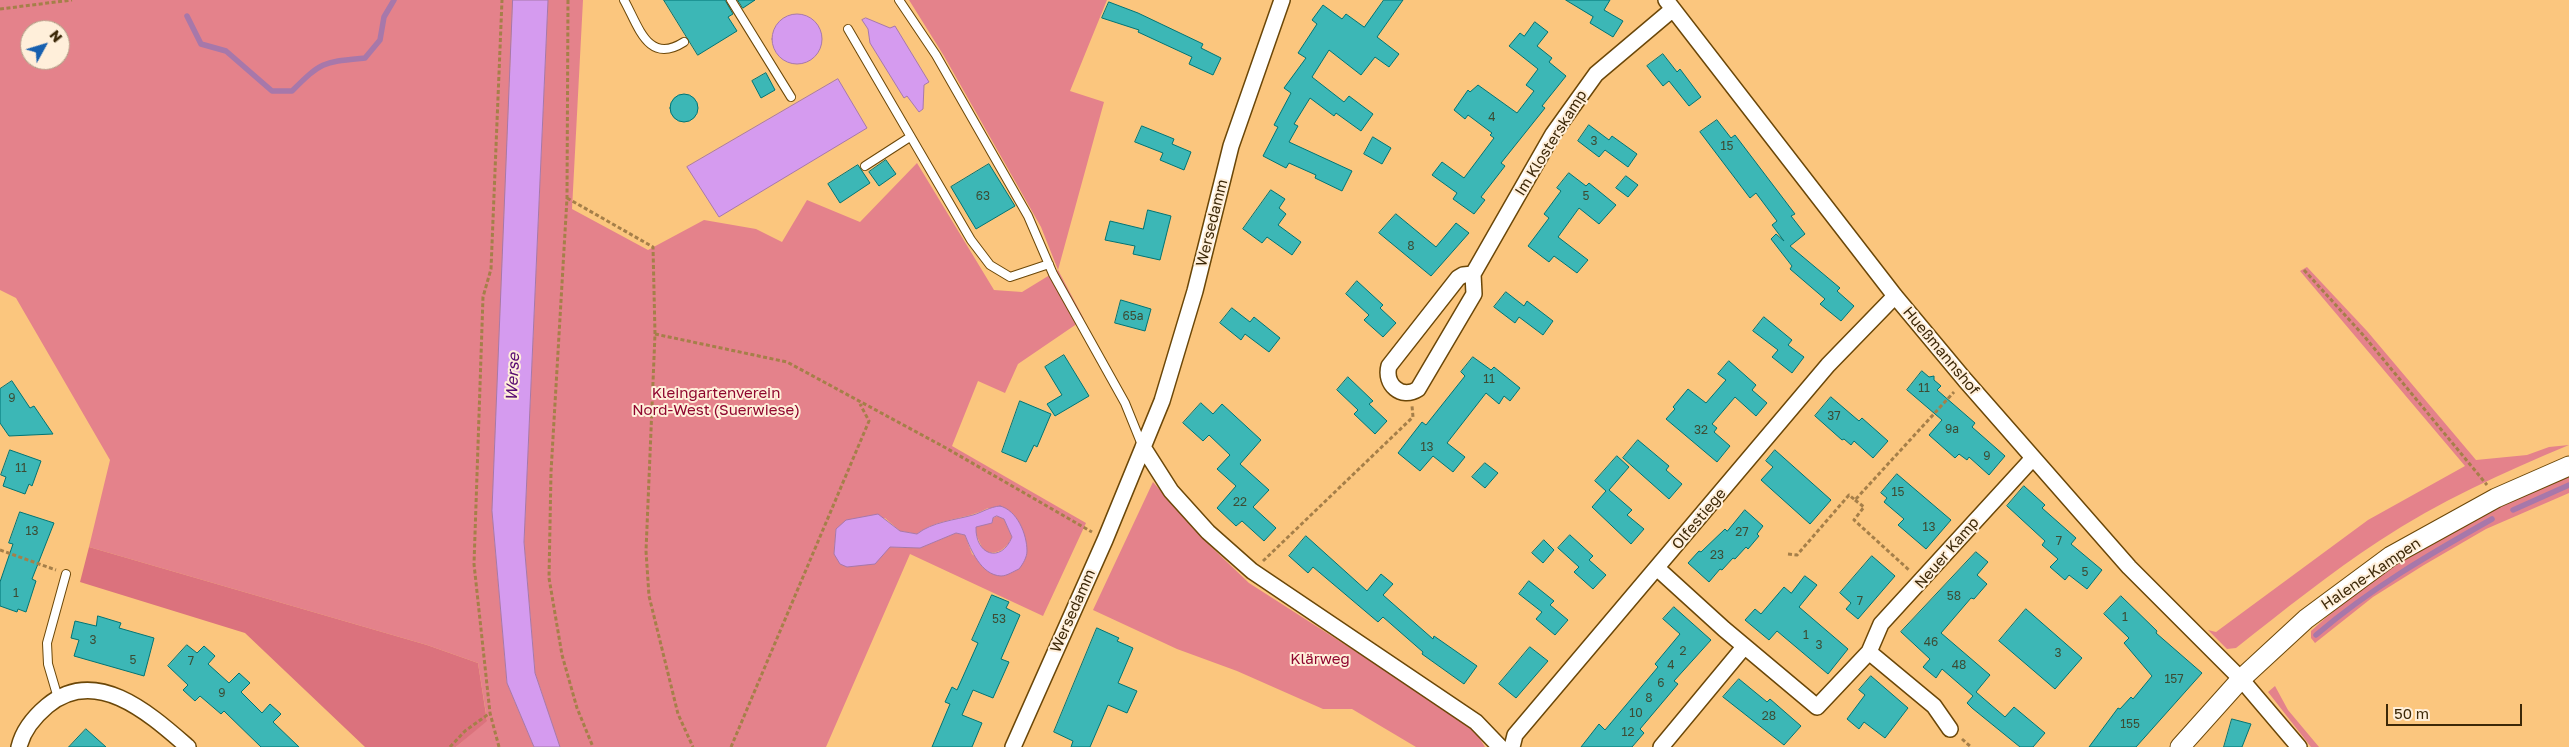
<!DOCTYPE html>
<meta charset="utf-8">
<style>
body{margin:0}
#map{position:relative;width:2569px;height:747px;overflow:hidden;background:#fbc67e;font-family:"Golos Text",sans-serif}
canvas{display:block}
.north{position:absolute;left:20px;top:20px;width:50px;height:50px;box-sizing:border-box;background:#ffefda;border:1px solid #b19f86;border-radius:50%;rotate:51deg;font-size:14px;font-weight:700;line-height:20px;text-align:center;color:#3c2808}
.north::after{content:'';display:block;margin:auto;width:18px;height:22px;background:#1760af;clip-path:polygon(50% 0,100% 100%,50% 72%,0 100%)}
.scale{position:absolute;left:2386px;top:704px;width:136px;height:22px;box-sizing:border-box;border:2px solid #3c2808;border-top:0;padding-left:6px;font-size:15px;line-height:18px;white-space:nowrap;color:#3c2808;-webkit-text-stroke:4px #ffefda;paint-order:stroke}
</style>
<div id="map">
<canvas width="2569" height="747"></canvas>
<div class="north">N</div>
<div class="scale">50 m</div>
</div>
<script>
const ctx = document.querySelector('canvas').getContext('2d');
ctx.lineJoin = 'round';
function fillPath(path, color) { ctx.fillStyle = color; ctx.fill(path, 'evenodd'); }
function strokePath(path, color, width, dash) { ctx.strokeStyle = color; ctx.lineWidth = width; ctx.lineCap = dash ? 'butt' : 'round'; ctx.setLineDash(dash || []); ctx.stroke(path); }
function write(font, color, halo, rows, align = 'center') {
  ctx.font = font + ' "Golos Text",sans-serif'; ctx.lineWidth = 4; ctx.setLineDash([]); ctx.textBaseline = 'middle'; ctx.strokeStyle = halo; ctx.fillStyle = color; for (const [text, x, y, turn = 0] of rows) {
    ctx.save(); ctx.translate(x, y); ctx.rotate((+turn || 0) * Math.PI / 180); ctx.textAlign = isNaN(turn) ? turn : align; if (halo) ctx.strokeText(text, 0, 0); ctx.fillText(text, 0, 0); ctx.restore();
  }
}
fillPath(new Path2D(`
 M0,0H513L492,511L507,683L534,747H456L487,720L478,663L427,645L89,547L110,460L16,298L0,290ZM30,30H60V60H30Z
 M548,0H583L572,209L648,250L704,220L756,229L782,242L807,200L860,222L917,163L994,290L1022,292L1058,270L1041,227L944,56L909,0H1107L1070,91L1104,102L1058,270L1084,319L1018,364L1005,393L978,381L952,446L1086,523L1043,616L910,554L826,747H560L535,673L524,542ZM988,508L1019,523L1000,576L972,554L965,535L956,533L920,548L890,547L834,554L836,529L885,518L900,531L917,534C937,518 966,520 988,508Z
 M2307,267L2367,331L2476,460L2527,455L2549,447L2569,445C2504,472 2438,502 2379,541C2330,573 2283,611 2236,648L2227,649L2208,630L2216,632L2368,520L2465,466L2300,271Z
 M2569,477V493L2486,529L2424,565L2373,597L2315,643L2311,638V631C2385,563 2477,514 2569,477Z
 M1153,482L1202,538L1249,583L1472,726L1485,747H1416L1352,709H1323L1237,671L1177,649L1093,610Z
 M997,516L1004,519L1012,537C1007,549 997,555 984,552L976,534V526L992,523L993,518Z
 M2275,686L2288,710L2319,747H2311L2268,692Z`), '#e4828b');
fillPath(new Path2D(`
 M89,547L427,645L478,663L487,721L456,747H365L245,633L80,582Z`), '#db727d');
const water = new Path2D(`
 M513,0H548L524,542L535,673L560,747H534L507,683L492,511Z
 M772 39a25 25 0 1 1 50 0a25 25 0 1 1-50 0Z
 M866,18L890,28L895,26L929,82L924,85L923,109L919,112L907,96L904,98L870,43L868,29L862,20Z
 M838,79L867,128L719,217L687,167Z
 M1000,506C1017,510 1027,534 1027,551C1027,557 1023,564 1019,569C1014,571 1007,576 1001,576C981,575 971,550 965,535L956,533L920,548L890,547L875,564L847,567L840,564L834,554L836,529L846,520L878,514L900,531L917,534C932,522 955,520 973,515C983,512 989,507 1000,506ZM997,516L1004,519L1012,537C1001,564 975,555 976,527L992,523L993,518Z`);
fillPath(water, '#d59bef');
strokePath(water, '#a778aa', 1);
strokePath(new Path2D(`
 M187,16L201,44L226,51L272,91H292C322,61 323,62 365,58L380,40L384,17L394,0
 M2513,510L2569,485
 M2316,635C2371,588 2430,554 2492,519`), '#a778aa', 5.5);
const building = new Path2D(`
 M664,0H725L733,14L728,17L737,31L698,55Z
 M738,0H755L743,8Z
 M1384,0H1403L1377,37L1399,54L1389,67L1375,57L1361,75L1329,50L1312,77L1344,102L1349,96L1373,114L1361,131L1336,113L1334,116L1310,98L1294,124L1298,126L1289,142L1352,171L1342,191L1315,178L1316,175L1289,163L1286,168L1263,156L1278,127L1274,125L1291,93L1284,88L1306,58L1298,53L1317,24L1312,20L1323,5L1342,19L1346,14L1364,27Z
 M1566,0H1610L1604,10L1623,21L1613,37L1590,23L1593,17Z
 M1109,2L1138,13L1203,44L1201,48L1221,58L1213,75L1189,64L1192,57L1138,32L1139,30L1102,18Z
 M1535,22L1548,32L1537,46L1552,58L1549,62L1566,76L1542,106L1545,108L1501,163L1505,166L1481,197L1485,200L1474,214L1453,199L1457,193L1432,175L1442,162L1464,178L1494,138L1490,135L1492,133L1468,115L1465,119L1454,110L1468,90L1470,92L1478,85L1517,113L1534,91L1526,85L1538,69L1509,46L1520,33L1524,36Z
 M1663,54L1677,72L1680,69L1701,97L1689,106L1669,81L1663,86L1647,66Z
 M766,73L775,90L761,98L752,81Z
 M670 108a14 14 0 1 1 28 0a14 14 0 1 1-28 0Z
 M1717,120L1731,138L1735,135L1795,214L1791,216L1805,234L1790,246L1840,288L1837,291L1854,306L1841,321L1820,304L1825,299L1790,269L1792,266L1771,239L1776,234L1784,241L1772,225L1777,221L1756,193L1750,198L1700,132Z
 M1589,125L1609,140L1612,136L1637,154L1628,167L1605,150L1599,157L1578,141Z
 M1142,126L1174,139L1172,144L1191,152L1184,170L1160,160L1163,153L1135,142Z
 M1373,137L1391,148L1382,164L1364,154Z
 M886,160L896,174L879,186L869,172Z
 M989,164L1015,206L976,229L951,187Z
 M858,165L870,183L840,203L828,184Z
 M1569,173L1586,186L1589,183L1616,205L1599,224L1579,208L1558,237L1588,260L1577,273L1554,256L1549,262L1528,246L1549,218L1544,214L1561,191L1557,188Z
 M1626,176L1638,185L1628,197L1616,188Z
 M1271,190L1285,199L1279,208L1286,214L1278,225L1301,242L1292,255L1267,237L1262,243L1243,229Z
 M1148,210L1171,216L1160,260L1133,254L1135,246L1105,240L1110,221L1143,229Z
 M1396,214L1436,247L1456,223L1469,233L1431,276L1379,233Z
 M1357,281L1383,305L1380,308L1396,323L1383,337L1364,320L1369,315L1346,294Z
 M1506,292L1524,306L1527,301L1553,321L1543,335L1519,317L1515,323L1494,307Z
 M1121,300L1151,309L1145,331L1115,323Z
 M1232,308L1250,322L1254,317L1280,338L1269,352L1245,334L1241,340L1220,323Z
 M1764,317L1792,340L1788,345L1804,357L1792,373L1772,357L1778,350L1753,331Z
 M1064,355L1089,396L1055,416L1047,404L1062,395L1045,367Z
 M1473,357L1491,370L1494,367L1520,388L1510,401L1504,396L1499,404L1486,393L1447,443L1465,457L1453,472L1433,456L1420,471L1398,453L1422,422L1426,425L1465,376L1461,372Z
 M1729,361L1756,385L1752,390L1767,403L1756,416L1735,397L1712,424L1717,428L1714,432L1730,446L1717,462L1666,419L1675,409L1673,407L1688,389L1706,403L1726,380L1718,374Z
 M1922,371L1929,377L1934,376V380L1941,386L1937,390L1975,423L1972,427L2005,456L1989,475L1969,457L1967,460L1959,454L1955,458L1929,435L1942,420L1907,390Z
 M1348,377L1373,401L1369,404L1387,421L1375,434L1354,414L1358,410L1337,390Z
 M12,381L30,408L34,406L53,434L9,436L0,423V389Z
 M1831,397L1859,421L1862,418L1888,441L1873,458L1854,441L1851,445L1844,439L1842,440L1815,416Z
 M1020,401L1051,414L1037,447L1034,445L1026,462L1002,452Z
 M1201,403L1213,414L1222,404L1261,440L1240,464L1269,490L1253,507L1276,528L1264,541L1242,521L1236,526L1217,508L1236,486L1217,469L1230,455L1209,435L1203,441L1183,423Z
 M1638,440L1669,466L1666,470L1682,484L1669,499L1623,458Z
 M10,450L41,461L32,486L29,484L25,494L3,486L6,477L1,475Z
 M1775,450L1831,500L1810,524L1761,480L1773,467L1766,461Z
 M1617,456L1629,467L1609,490L1632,510L1627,515L1644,529L1631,544L1592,507L1606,491L1595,481Z
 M1485,463L1498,473L1485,488L1472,477Z
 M1897,474L1951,520L1926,549L1898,525L1904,519L1884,502L1887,498L1881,493Z
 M2024,486L2045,505L2042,508L2076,538L2071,544L2102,570L2087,589L2069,575L2065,580L2050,567L2058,559L2042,545L2045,541L2007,506Z
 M1745,510L1763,526L1757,534L1759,536L1748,549L1746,547L1735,559L1733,558L1722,570L1720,569L1709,582L1688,563L1699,551L1701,552L1725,529L1727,531Z
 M20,512L54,523L32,579L36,581L26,612L18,609L17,612L0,606V582L13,544L9,543Z
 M1570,535L1593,556L1589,560L1606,575L1593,589L1574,572L1579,567L1558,548Z
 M1306,536L1367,591L1381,574L1393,584L1383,595L1433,639L1434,636L1477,666L1464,684L1422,654L1423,652L1383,617L1378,622L1313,567L1308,573L1289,556Z
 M1544,540L1554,550L1543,563L1532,553Z
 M1976,552L1988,562L1977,575L1987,584L1974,599L1971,598L1941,633L1990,675L1976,692L2005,717L2014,707L2045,733L2033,747H2020L1972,708L1967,703L1973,696L1942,669L1936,678L1923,667L1930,659L1901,632Z
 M1872,556L1895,576L1858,619L1846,609L1851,603L1840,593Z
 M1805,576L1817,585L1799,607L1848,649L1828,674L1777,631L1769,640L1745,620L1755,609L1761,614L1784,587L1791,593Z
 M1529,581L1554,601L1550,605L1568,620L1555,635L1536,619L1542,612L1519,594Z
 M992,595L1009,602L1006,608L1020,615L1001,659L1009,662L993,698L973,690L962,715L982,723L972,747H932L950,704L945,702L952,687L957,690L978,643L972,640Z
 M2121,596L2157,631L2156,633L2202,673L2136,747H2089L2118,708L2120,709L2131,697L2133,699L2152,676L2124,643L2129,638L2104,614Z
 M1674,607L1711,640L1674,681L1678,684L1640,729L1644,733L1632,747H1581L1599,724L1605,730L1658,667L1655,664L1680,634L1663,619Z
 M2026,609L2082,658L2055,689L1999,641Z
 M98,616L121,623L119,628L154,638L144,676L74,656L79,640L71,638L75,621L96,626Z
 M1097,628L1119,638L1117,641L1133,648L1118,683L1137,691L1127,713L1108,705L1090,747H1071L1073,741L1054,732Z
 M187,645L197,653L204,646L215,656L208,664L229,683L239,673L250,683L241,692L262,713L270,704L281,714L273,722L299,747H261L224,711L221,714L200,696L195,701L183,690L188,685L168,666Z
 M1530,647L1548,661L1516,698L1499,684Z
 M1871,676L1908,708L1885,738L1864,722L1859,729L1847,719L1865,695L1859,690Z
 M1739,679L1767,702L1770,699L1801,726L1784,745L1723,697Z
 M2232,719L2251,724L2242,747H2224Z
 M86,729L106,747H69Z`);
fillPath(building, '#3cb7b6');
strokePath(building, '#007474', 1);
const service = new Path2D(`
 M624,0C639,27 648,65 684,42
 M731,0L791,97
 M899,0L936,55L1028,216L1053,274L1125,403L1142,445
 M848,29L971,240L990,265L1010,277L1049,264
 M865,166L910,137
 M58,698L48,664L47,643L66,574`);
const minor = new Path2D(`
 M1666,0L1895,296L1965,380L2129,567L2241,679L2299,747
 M1473,274L1474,294L1418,389C1401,400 1384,384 1389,366L1458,278L1463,275L1473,274L1553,134L1596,74L1673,9
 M1143,447L1171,491L1208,532L1252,571L1476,722L1500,747
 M1658,569L1724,629L1817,707L1869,652L1881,624L2033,458
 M1869,652L1934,706L1950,729
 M19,747C23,730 34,717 47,706C96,665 150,714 188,747
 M1013,747L1105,540L1162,401L1195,291L1231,146L1282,0
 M1512,747L1515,735L1828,365L1895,296
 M1661,747L1744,647`);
const tertiary = new Path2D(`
 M2180,747L2241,679L2306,619L2391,556L2496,498L2569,466`);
strokePath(service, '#6b4708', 10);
strokePath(minor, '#6b4708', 18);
strokePath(tertiary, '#6b4708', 21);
strokePath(new Path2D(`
 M568,0L567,198L551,472L549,578L562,655L577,708L593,747
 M0,9L72,0
 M567,198L653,247L655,334L646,551L649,596L678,714L693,747
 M2304,270L2364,336L2487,485
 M655,334L787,362L946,448L1092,532
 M1855,500L1864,507L1854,520L1909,570
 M0,550L56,570
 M1788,554L1797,555L1849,495L1855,500L1954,392
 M1263,561L1413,417L1412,406
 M1962,739L1971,747
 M450,747L465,731L490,713
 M499,747L490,713L474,564L483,297L491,269L502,0
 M731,747L869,421L860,404`), '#a57f49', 3, [4, 2.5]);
strokePath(service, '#fff', 8);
strokePath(minor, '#fff', 15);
strokePath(tertiary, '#fff', 19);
write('12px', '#3c4c34', null, [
 ["4",1492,117],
 ["3",1594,141],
 ["15",1727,146],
 ["63",983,196],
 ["5",1586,196],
 ["8",1411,246],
 ["65a",1133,316],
 ["11",1489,379],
 ["11",1924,388],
 ["9",12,398],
 ["37",1834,416],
 ["9a",1952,429],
 ["32",1701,430],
 ["13",1427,447],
 ["9",1987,456],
 ["11",21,468],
 ["15",1898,492],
 ["22",1240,502],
 ["13",1929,527],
 ["13",32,531],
 ["27",1742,532],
 ["7",2059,541],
 ["23",1717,555],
 ["5",2085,572],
 ["1",16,593],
 ["58",1954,596],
 ["7",1860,601],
 ["1",2125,617],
 ["53",999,619],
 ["1",1806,635],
 ["3",93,640],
 ["46",1931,642],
 ["3",1819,645],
 ["2",1683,651],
 ["3",2058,653],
 ["5",133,660],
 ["7",191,661],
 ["4",1671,665],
 ["48",1959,665],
 ["157",2174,679],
 ["6",1661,683],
 ["9",222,693],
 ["8",1649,698],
 ["10",1636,713],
 ["28",1769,716],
 ["155",2130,724],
 ["12",1628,732]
]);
write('15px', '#3c2808', '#ffefda', [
 ["Im Klosterskamp",1551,143,-58],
 ["Wersedamm",1212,223,-76],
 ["Hueßmannshof",1941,351,50],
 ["Olfestiege",1699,519,-50],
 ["Neuer Kamp",1947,553,-49],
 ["Halene-Kampen",2371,574,-34],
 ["Wersedamm",1073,611,-66]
]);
write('15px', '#8f072f', '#ffefda', [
 ["Kleingartenverein",716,393],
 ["Nord-West (Suerwiese)",716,410],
 ["Klärweg",1320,659]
]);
write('italic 16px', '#580b72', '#ffefda', [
 ["Werse",513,377,-87]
]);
</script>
